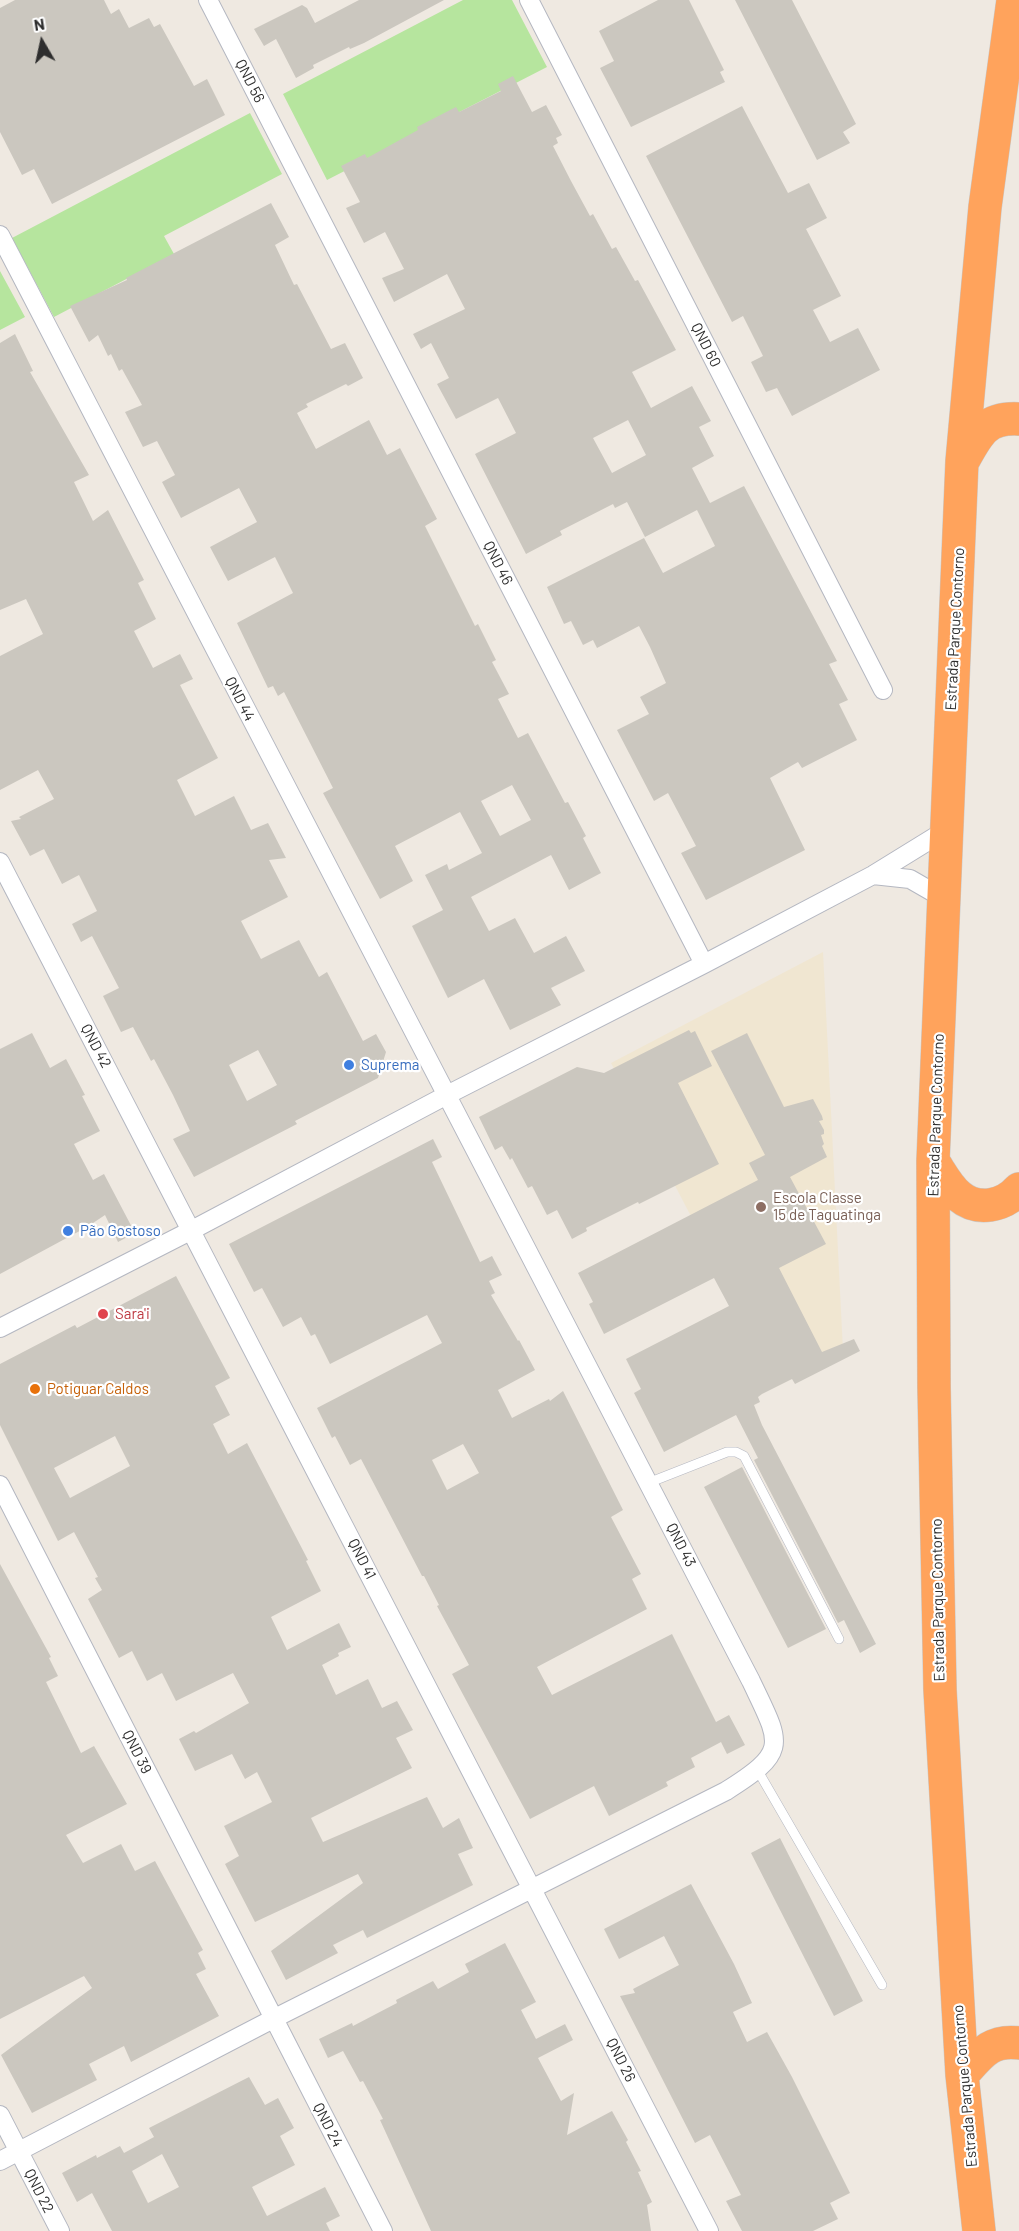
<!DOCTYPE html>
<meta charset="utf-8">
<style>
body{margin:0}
#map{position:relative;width:1019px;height:2231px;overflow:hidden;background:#efe9e1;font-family:Barlow,sans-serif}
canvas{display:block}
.north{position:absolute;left:12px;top:12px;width:60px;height:60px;-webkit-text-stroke:4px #fff;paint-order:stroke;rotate:351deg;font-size:16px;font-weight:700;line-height:24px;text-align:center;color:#2e2e2e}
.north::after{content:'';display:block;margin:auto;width:21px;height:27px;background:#2e2e2e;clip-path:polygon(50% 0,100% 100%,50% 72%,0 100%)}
</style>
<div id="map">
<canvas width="1019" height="2231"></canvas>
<div class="north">N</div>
</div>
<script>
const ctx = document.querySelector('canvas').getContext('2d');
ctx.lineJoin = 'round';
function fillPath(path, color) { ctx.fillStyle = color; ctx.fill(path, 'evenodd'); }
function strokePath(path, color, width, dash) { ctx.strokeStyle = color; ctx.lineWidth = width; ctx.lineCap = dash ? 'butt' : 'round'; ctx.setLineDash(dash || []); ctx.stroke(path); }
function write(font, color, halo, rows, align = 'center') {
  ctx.font = font + ' Barlow,sans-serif'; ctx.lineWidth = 4.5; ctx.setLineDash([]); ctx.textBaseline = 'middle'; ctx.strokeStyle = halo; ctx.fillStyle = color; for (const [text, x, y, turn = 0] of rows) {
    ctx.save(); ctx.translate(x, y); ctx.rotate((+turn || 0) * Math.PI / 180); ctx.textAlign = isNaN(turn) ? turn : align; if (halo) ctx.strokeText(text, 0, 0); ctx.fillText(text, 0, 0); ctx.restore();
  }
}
fillPath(new Path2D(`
 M823,952L843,1351L777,1381L611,1063Z`), '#f0e6d1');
fillPath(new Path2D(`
 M463,0H512L547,67L327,180L283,94Z
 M250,113L282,174L164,236L174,254L54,317L12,238Z
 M0,271L25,317L0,330Z`), '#b6e59e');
fillPath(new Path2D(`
 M15,0H104L111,14L119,9L129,28L149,18L154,27L160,24L194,86L207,79L225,115L52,204L34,169L22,175L0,132V8Z
 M359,0H444L364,43L350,49L349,47L313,65L314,68L296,78L276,39L264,46L254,29L302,5L307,8L315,23Z
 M658,0H689L724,70L720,72L725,82L631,127L600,68L614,61L599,31Z
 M735,0H792L856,124L843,132L850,143L817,160Z
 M513,76L532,112L546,105L562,135L556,138L558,143L553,146L571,181L590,216L593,214L612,249L616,247L635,281L638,280L676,350L632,372L651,408L692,386L711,421L699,427L714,456L692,468L710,503L744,486L837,661L829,664L848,700L839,704L857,740L802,768L798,762L770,778L805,850L706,900L681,853L696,846L668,793L654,801L617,730L649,714L640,697L666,683L650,647L639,626L597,648L593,640L583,645L571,621L564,624L547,587L644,538L663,573L715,546L697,510L645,537L627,502L615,508L613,504L560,531L562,535L526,554L475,454L516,433L498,398L456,419L437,384L449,378L431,343L421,349L413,334L465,309L447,274L394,302L382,278L404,269L385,232L364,243L346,208L360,202L341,166L365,154L367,158L418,130L417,127L456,107L459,112L501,91L498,84ZM628,420L646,455L612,473L593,438Z
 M742,106L788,193L809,183L827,218L806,229L841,296L813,310L830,342L858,328L880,370L792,416L777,388L766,392L751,362L763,356L743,316L732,322L646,156Z
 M271,203L289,237L275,245L294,285L297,284L331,349L345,343L363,378L348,386L346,384L306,404L308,407L297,413L316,449L369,420L387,455L400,448L437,519L425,526L475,626L478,624L496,660L492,662L509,694L498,699L518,738L528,733L565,803L568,802L586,836L583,838L601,873L569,890L551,855L471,897L489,931L515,918L534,953L566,936L585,971L551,988L561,1005L510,1030L484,979L448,998L412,926L443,910L425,875L447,864L449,870L482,853L460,812L395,846L413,881L380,899L323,793L333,788L284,692L278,696L273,686L268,688L237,623L293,593L275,557L228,581L210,547L257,522L239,488L181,518L162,482L175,475L157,441L143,447L125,412L142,405L122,369L119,371L111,354L108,356L98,335L89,342L70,306L127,280L126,278ZM512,785L531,820L500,836L481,801Z
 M15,334L33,371L30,372L89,475L74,482L93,521L108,510L144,580L138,583L156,619L134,631L153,668L180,654L193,679L180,685L218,758L177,780L195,816L234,796L251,830L268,823L286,858L269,860L288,897L241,921L261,959L299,940L319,977L327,972L363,1041L376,1034L386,1052L378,1078L295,1121L297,1124L194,1177L173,1139L190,1131L173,1095L154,1059L151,1061L133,1027L121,1032L103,996L119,988L92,936L81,942L72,924L97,911L79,875L62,884L44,849L30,856L11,821L21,819L19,817L54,799L38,770L0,790V656L43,634L26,599L0,610V343ZM258,1050L277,1085L247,1101L229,1065Z
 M689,1030L691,1033L695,1031L712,1066L678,1083L719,1164L639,1204L638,1202L586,1228L587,1231L572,1239L557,1210L547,1215L532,1186L528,1188L512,1158L510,1160L502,1146L495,1150L479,1117L577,1067L604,1073Z
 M32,1033L50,1068L66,1059L85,1095L82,1096L100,1131L74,1144L93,1180L104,1174L135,1233L118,1242L105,1215L87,1227L0,1274V1049Z
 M747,1033L784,1107L813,1099L822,1116L823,1120L819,1121L824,1130V1134L821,1135L824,1144L822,1146L827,1157L790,1177L826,1244L779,1268L822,1352L854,1339L860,1351L795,1384L792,1379L762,1394L758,1397L760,1402L754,1405L762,1425L876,1644L860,1653L844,1620L838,1623L754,1460L758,1458L736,1415L664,1452L634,1393L641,1389L626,1359L729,1306L714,1278L604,1334L589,1304L593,1302L578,1273L758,1180L749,1163L765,1155L711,1051Z
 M433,1139L442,1157L432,1162L480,1262L492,1256L502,1275L489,1281L495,1293L491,1295L518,1341L519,1340L535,1370L498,1390L512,1418L549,1399L550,1401L563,1391L623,1510L611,1517L641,1574L632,1579L647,1609L537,1667L552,1695L672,1634L716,1722L729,1715L745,1745L727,1754L721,1742L691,1758L695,1767L666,1782L668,1786L609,1816L594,1786L530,1819L452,1674L469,1665L437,1606L439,1605L424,1576H422L361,1459L350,1465L335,1436L332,1438L317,1408L442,1343L427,1315L330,1364L315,1334L311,1336L301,1317L283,1327L262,1288L254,1292L229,1244ZM463,1444L479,1473L447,1490L432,1460Z
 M176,1276L230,1378L215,1386L230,1415L213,1424L228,1454L247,1443L308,1560L306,1561L321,1591L271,1617L287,1650L339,1623L351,1647L338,1653L339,1656L322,1665L336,1695L368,1679L382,1708L397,1701L413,1730L396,1738L412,1768L311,1818L323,1842L427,1797L443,1828L459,1818L473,1848L458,1854L473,1885L367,1938L363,1930L333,1945L338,1953L286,1980L271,1951L363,1883L358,1874L255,1922L225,1864L239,1856L224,1826L272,1802L257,1772L245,1779L232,1754L195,1771L179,1739L194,1731L196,1733L249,1703L233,1673L176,1701L162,1673L147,1681L132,1651L119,1658L88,1599L102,1590L95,1578L98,1577L74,1532L58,1541L0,1425V1364L75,1325L77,1328ZM115,1436L130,1466L70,1498L54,1468Z
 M742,1467L826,1629L788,1648L704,1487Z
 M0,1564L51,1657L49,1658L58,1676L46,1682L81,1753L94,1746L127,1804L66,1835L83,1863L121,1844L135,1871L155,1861L203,1950L198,1953L206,1969L196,1974L219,2016L131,2062L124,2046L89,2064L97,2080L32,2113L1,2055L92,1988L84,1976L0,2019Z
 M780,1838L863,2001L834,2016L751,1853Z
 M691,1884L734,1964L752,2003L733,2012L747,2042L767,2032L792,2077L850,2193L830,2203L838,2219L813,2231H742L726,2201L741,2195L710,2135L695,2143L620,1996L635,1993L633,1989L679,1965L664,1936L619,1959L604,1929Z
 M505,1943L536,2002L521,2010L536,2039L565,2024L573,2040L538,2058L561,2101L574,2093L567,2135L612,2111L628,2140L626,2142L641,2171L638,2172L652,2202L647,2205L651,2231H431L380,2120L383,2119L363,2081L360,2082L343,2051L328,2058L319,2039L352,2023L353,2026L397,2003L396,2000L433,1981L438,1989L469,1972L465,1964Z
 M249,2077L265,2105L278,2098L294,2128L280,2136L295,2165L252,2187L267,2216L325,2187L340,2216L326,2223L330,2231H112L92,2193L77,2202L62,2173L96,2155L97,2158L120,2146L124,2153L154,2137L149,2128ZM162,2154L179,2187L148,2203L132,2171Z`), '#cbc7bf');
const lane = new Path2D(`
 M648,1483L727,1452H736L744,1456L839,1639
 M758,1771L882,1985`);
const street = new Path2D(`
 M208,0L704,964
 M529,0L883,690
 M0,235L751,1681C781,1744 790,1751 726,1791L273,2019L0,2161
 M0,862L709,2231
 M873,875L910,879L943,898
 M0,1328L192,1230L447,1095L704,964L873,875L946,830
 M0,1485L383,2231
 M0,2115L60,2231`);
const highway = new Path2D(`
 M963,461C978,434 985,417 1019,419
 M933,1161C941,1173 948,1187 959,1196C978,1212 1004,1206 1019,1189
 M962,2075C980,2055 990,2039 1019,2043
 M979,2231L962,2075L940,1690L934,1387L933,1161L962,461L985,207L1013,0`);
strokePath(lane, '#b4b7c1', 10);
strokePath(street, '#b4b7c1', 20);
strokePath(highway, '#c9c9c9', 34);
strokePath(lane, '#fff', 9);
strokePath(street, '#fff', 18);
strokePath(highway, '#ffa35c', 33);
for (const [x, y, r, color] of [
 [349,1065,6,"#3f7fe0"],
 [761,1207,6,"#8d6e63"],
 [68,1231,6,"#3f7fe0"],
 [103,1314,6,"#e0444e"],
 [35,1389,6,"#e8710a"]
]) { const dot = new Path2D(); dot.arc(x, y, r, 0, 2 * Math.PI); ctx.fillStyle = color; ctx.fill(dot); strokePath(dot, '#fff', 2); }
write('15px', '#2e2e2e', '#fff', [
 ["QND 56",250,81,63],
 ["QND 60",706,345,63],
 ["QND 46",498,563,63],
 ["Estrada Parque Contorno",955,629,-87],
 ["QND 44",240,699,63],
 ["QND 42",96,1046,62],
 ["Estrada Parque Contorno",936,1115,-88],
 ["QND 43",681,1545,63],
 ["QND 41",362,1559,63],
 ["Estrada Parque Contorno",938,1600,-91],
 ["QND 39",137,1752,63],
 ["QND 26",621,2060,63],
 ["Estrada Parque Contorno",965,2086,-95],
 ["QND 24",328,2125,63],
 ["QND 22",39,2191,63]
]);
write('15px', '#366cbe', '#fff', [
 ["Suprema",361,1065],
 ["Pão Gostoso",80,1231]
], 'left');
write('15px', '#785e54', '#fff', [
 ["Escola Classe",773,1198],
 ["15 de Taguatinga",773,1215]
], 'left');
write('15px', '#be3a42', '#fff', [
 ["Sara'i",115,1314]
], 'left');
write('15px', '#c56008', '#fff', [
 ["Potiguar Caldos",47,1389]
], 'left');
</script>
